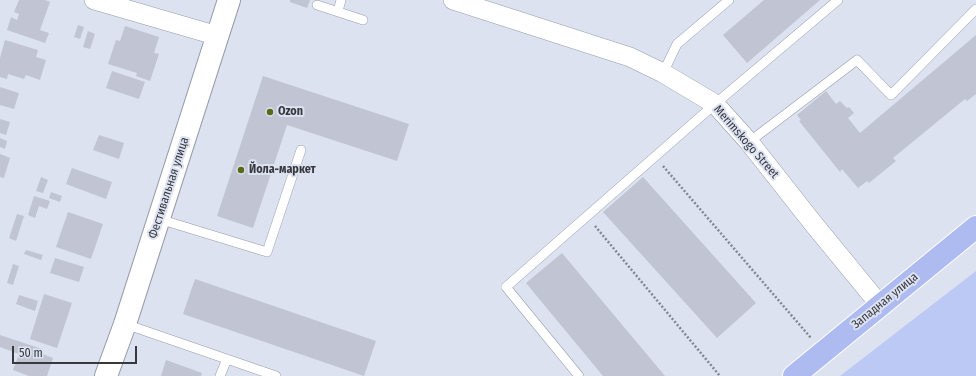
<!DOCTYPE html>
<meta charset="utf-8">
<style>
body{margin:0}
#map{position:relative;width:976px;height:376px;overflow:hidden;background:#dde2f1;font-family:"Fira Sans Condensed",sans-serif}
canvas{display:block}
.scale{position:absolute;left:12px;top:346px;width:125px;height:18px;box-sizing:border-box;border:2px solid #37393f;border-top:0;padding-left:5px;font-size:12px;line-height:14px;white-space:nowrap;color:#37393f;-webkit-text-stroke:3px #dde2f1;paint-order:stroke}
</style>
<div id="map">
<canvas width="976" height="376"></canvas>
<div class="scale">50 m</div>
</div>
<script>
const ctx = document.querySelector('canvas').getContext('2d');
ctx.lineJoin = 'round';
function fillPath(path, color) { ctx.fillStyle = color; ctx.fill(path, 'evenodd'); }
function strokePath(path, color, width, dash) { ctx.strokeStyle = color; ctx.lineWidth = width; ctx.lineCap = dash ? 'butt' : 'round'; ctx.setLineDash(dash || []); ctx.stroke(path); }
function write(font, color, halo, rows, align = 'center') {
  ctx.font = font + ' "Fira Sans Condensed",sans-serif'; ctx.lineWidth = 4; ctx.setLineDash([]); ctx.textBaseline = 'middle'; ctx.strokeStyle = halo; ctx.fillStyle = color; for (const [text, x, y, turn = 0] of rows) {
    ctx.save(); ctx.translate(x, y); ctx.rotate((+turn || 0) * Math.PI / 180); ctx.textAlign = isNaN(turn) ? turn : align; if (halo) ctx.strokeText(text, 0, 0); ctx.fillText(text, 0, 0); ctx.restore();
  }
}
fillPath(new Path2D(`
 M976,271V376H840Z`), '#bcc9f4');
fillPath(new Path2D(`
 M19,0H45L50,2L40,30L49,33L45,43L7,30L11,17L17,20L19,14L14,12Z
 M290,0H310L307,8L290,2Z
 M764,0H820L747,63L723,35Z
 M78,25L84,27L80,39L74,37Z
 M125,26L159,37L154,53L159,54L150,81L136,76L137,73L108,64L116,40L120,41Z
 M88,31L95,34L90,49L83,47Z
 M976,35V94L967,101L965,99L893,158L896,161L869,183L867,181L858,188L842,169L840,172L799,121L801,120L797,115L826,91L836,104L840,101L847,108L849,107L854,113L848,118L860,133Z
 M5,40L38,50L36,57L46,60L40,80L26,75L24,79L8,74L7,79L0,77V58Z
 M112,71L145,82L139,99L106,88Z
 M263,76L409,124L397,161L287,125L253,228L217,216Z
 M0,87L19,93L14,109L0,105Z
 M0,119L10,122L6,135L0,133Z
 M99,135L124,143L119,159L93,150Z
 M0,138L7,141L5,149L0,147Z
 M0,154L10,158L4,178L0,177Z
 M72,168L112,182L106,199L66,184Z
 M41,177L48,180L43,193L36,191Z
 M643,177L756,303L717,338L603,212Z
 M51,192L62,196L60,202L49,198Z
 M34,196L50,201L47,209L39,206L35,218L28,215Z
 M68,212L103,224L91,259L56,247Z
 M17,214L24,216L16,241L9,238Z
 M26,250L43,255L41,260L24,254Z
 M562,253L665,376H603L526,283Z
 M55,258L84,267L79,282L50,273Z
 M13,264L19,266L13,285L7,283Z
 M195,279L376,341L364,376L183,314Z
 M44,294L72,303L57,348L30,339Z
 M19,295L38,301L35,311L16,304Z
 M0,335L42,349L40,353L53,358L47,376H29L13,370L19,354L0,347Z
 M166,360L202,373L201,376H161Z`), '#c0c4d3');
const lane = new Path2D(`
 M317,5L363,20
 M338,11L341,0
 M663,73L677,44L729,0
 M749,142L857,60L891,95L976,9
 M159,219L267,252L301,150
 M125,324L276,376
 M220,376L227,359
 M579,376L506,287L715,104L838,0`);
const street = new Path2D(`
 M94,0L218,36
 M453,0L630,57L663,73L715,104L749,142L812,222L880,305`);
const secondary = new Path2D(`
 M106,376L125,324L229,0`);
const primary = new Path2D(`
 M794,376L976,227`);
strokePath(lane, '#979ba9', 10);
strokePath(street, '#979ba9', 20);
strokePath(secondary, '#979ba9', 24);
strokePath(primary, '#fff', 24);
strokePath(new Path2D(`
 M663,166L811,338
 M595,226L720,376`), '#838690', 2.5, [2, 2]);
strokePath(lane, '#fff', 9);
strokePath(street, '#fff', 19);
strokePath(secondary, '#fff', 22);
strokePath(primary, '#aebbf0', 22);
for (const [x, y, r, color] of [
 [270,112,4,"#576a17"],
 [241,170,4,"#576a17"]
]) { const dot = new Path2D(); dot.arc(x, y, r, 0, 2 * Math.PI); ctx.fillStyle = color; ctx.fill(dot); strokePath(dot, '#dde2f1', 1.5); }
write('bold 12px', '#37393f', '#dde2f1', [
 ["Ozon",278,112],
 ["Йола-маркет",249,170]
], 'left');
write('12px', '#37393f', '#dde2f1', [
 ["Merimskogo Street",746,142,49],
 ["Фестивальная улица",169,188,-72],
 ["Западная улица",885,301,-39]
]);
</script>
